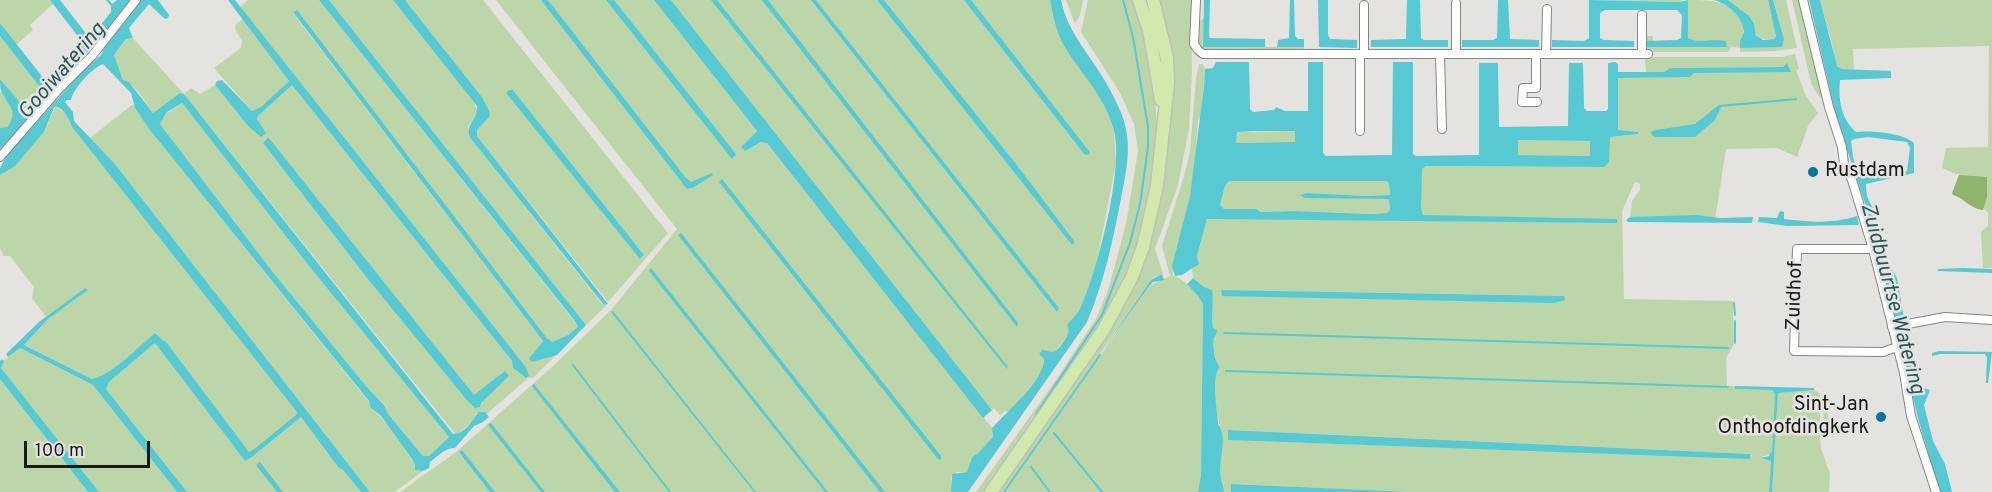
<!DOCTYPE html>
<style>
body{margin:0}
#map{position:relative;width:1992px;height:492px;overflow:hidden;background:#e5e3e0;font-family:Overpass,sans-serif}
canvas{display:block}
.scale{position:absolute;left:24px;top:441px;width:126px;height:27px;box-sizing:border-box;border:3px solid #1b1a19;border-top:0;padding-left:8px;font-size:18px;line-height:21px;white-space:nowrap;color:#1b1a19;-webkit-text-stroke:4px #e5e3e0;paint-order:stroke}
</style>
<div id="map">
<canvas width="1992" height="492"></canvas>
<div class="scale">100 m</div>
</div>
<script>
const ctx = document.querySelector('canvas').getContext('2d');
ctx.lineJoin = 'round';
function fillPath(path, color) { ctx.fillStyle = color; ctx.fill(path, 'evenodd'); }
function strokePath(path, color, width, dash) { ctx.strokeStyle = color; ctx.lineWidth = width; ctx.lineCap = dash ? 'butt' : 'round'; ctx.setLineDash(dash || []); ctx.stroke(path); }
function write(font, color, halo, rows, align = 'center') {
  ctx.font = font + ' Overpass,sans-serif'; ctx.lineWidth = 5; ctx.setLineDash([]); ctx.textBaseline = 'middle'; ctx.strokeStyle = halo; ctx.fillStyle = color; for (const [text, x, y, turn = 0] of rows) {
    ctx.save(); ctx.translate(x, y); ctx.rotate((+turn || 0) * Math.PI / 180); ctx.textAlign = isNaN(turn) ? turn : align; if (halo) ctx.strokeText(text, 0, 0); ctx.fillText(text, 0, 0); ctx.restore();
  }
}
fillPath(new Path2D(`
 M0,0H50L53,4L30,25L33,30L16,45L0,23Z
 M248,0H319L579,327L568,335L552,342L546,337L297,11L293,13L543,341L530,359L532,362L553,355L555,356L533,378H528L487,414L485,412L476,413L475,420L456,435L184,94L183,92L179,95L153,113C145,102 136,84 123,80L114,55L127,39L133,38L184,94L191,88L200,94L215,85L248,126L265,133L257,119L258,116L292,85L512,361L514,368L526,378V367L240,7ZM266,138H269L474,396L509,376L480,403L363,273L263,143Z
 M329,0H393L473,100L478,111L468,127L471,139L603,305L606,306L586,325Z
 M405,0H483L668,233L608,302L477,136V130L489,117L482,97ZM513,90L644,255L641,259L506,93Z
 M496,0H654L757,131L741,147L745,151L761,142H766L992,428L993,437L978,453L972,457L967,472H957L951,477V492H400L456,452L552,367L611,310L677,229Z
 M671,0H811L1057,312L1058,307L816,0H877L1072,244L1075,242L1017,165L884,0H964L1084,154L1090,153L971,0H1050L1063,43L1099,95L1110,117L1114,132L1116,163L1098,256L1091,282L1079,312L1068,324V333L1064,341L1055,351L1051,352L1042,350L1039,354L1044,359V369L1014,408L1007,412L1005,411L1000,415L994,408L992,410Z
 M1066,0H1083L1080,15L1075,24Z
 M1088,0H1135C1164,86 1165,183 1130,267C1113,309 1086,347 1060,384C1035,420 1010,456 985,492H976L1056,380L1097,317L1109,287L1126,224L1138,151L1134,124L1119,91L1081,32Z
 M1158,0H1191L1192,73L1189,129L1178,185L1155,249L1163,274L1153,278L1003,492H996L1108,331L1149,245L1165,179L1171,86Z
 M1600,0H1682L1680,2Z
 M1688,0C1715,0 1730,0 1744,26L1741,48L1784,39L1773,0H1786L1797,48L1776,51L1740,52V48L1732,47L1728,52H1643L1644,36H1653V41H1647V47H1726V41C1713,38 1699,44 1688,38Z
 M1728,0H1768L1776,33L1774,39H1758C1754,33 1755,26 1751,20C1746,12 1735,7 1728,0Z
 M1792,0H1800L1823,99L1817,94L1811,83Z
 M1820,0H1992V268H1983L1981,232L1988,226V213L1983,208L1987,197L1966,176L1953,173L1942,168L1946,148L1988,147L1989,46L1853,49L1854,70L1842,69L1836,65L1832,44Z
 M243,19L289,81L261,107L252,111L214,68L241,48L242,41L235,29L236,24Z
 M1204,19L1203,47H1304V51H1204L1197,45L1198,21Z
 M0,36L42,90L24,107L0,79Z
 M1795,54L1799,69L1796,70L1806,96L1818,113L1808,126L1797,157L1777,148L1726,149L1715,220H1630L1632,201L1640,190V184L1635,182L1622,211L1624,299L1733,301L1734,344L1726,358L1727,386H1735V389L1772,390L1775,394L1772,451L1771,454L1761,457V459L1771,461L1769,492H1411L1231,484V492H1224C1224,486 1223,484 1221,479C1217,468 1222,453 1222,441C1221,423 1207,382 1220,367C1216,361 1212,348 1214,340C1215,336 1217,334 1217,330L1213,328C1211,315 1214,302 1211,290L1204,287L1193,278L1192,267L1199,263L1197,256L1207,219L1422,220L1426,216L1423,215C1418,203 1420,182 1422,169L1426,166L1604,167L1610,137L1638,134V132L1618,130V78L1664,77L1670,70L1784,67L1670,68L1664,72H1646L1645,57H1782ZM1221,291L1222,290L1564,296H1222ZM1228,430L1749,454L1750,458L1228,440Z
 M1199,64H1202L1205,69L1201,114L1198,121C1196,146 1195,171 1190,196C1186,223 1174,248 1173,275C1186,281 1196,291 1203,304L1201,475L1198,492H1005L1147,289C1154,282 1162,280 1170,276L1162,246L1184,176L1190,152L1196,78Z
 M0,91C9,103 22,120 2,129L0,128Z
 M182,103L313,271L449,437L429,456H423L388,414L384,404L366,386L272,271L160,124L167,113Z
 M133,104L149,129L369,402C371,410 378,413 383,420C396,436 409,453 418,471H423L395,492H370L115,164L90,138Z
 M56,106L67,115L72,127L298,412L296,415L253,451L249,452L167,343L156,333C138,346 113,375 92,379L24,345L48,319L81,295L85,288L46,317L32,298L34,287L10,256H4L0,249V175L15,165L44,132Z
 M1295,131V142L1236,143L1237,132Z
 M1518,140L1590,141V156L1518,155Z
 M1229,181H1387L1389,184L1390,195L1366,196L1307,193L1301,197L1390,199V209L1387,213L1369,214L1294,211L1259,212L1257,209H1224L1220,205L1225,186Z
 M155,343L245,461L252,457L301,417L338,467L343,470L361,492H187L106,389L109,382Z
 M20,348L93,385L177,492H99L0,368L1,363Z
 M0,379L88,492H0Z
 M1814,390L1820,393V433L1821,448L1830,474L1829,492H1772L1778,393Z
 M1823,403H1826L1831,436H1824Z`), '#bdd6a9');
fillPath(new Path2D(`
 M1959,175L1987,177V197L1983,210C1972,210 1964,198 1953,195L1952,193Z`), '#90b46e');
fillPath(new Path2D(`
 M50,0H60L88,36H92L111,12V6L106,0H109L112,4L117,0H130L99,39L0,149V128L7,127C19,113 9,106 2,93C0,89 0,84 0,79L24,107L42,90L0,36V23L48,84H52C57,79 59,72 64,67C70,58 78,52 83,43Z
 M141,0H158L169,15L168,18L165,19L149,4L129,28L133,38L126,39L114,55L123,80L129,82L153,113L180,93L184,94L453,434C464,434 473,421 478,412H485L489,417L483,422L474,426L455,448C445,448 438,456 430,462L429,468L423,471L415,470V465L412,459L381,416L370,407L369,401L149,129L135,108L131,93L103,64C91,69 73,89 71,100H67L65,102L73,112L74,121L115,164L370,492H361L343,470L338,467L301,417L252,457L245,461L155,343L109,382L106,389L187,492H177L93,385L20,348L8,357L6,354L39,322L85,288L88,290L48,319L24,345L92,379C112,375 139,346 155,333L167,343L249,452L253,450L296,415L297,412L72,127C69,119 65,110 56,106L54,108L44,132L15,166L0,175V168L7,155L80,74L101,55L108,40ZM182,103L313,271L449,437L429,456H423L388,414L384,405L366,386L272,271L160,124L167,112Z
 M228,0H235L526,367L529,376L526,378L513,368L512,361L292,85L258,116L257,119L266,133L261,137L248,126L215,85L217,81L222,80L252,111L261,107L289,81Z
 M319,0H329L586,325L557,355L532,362L529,359L543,341L293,12L297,10L546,337L552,342L568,335L578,327L575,321Z
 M393,0H405L482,97L490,113L489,117L477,130V136L608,304L604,305L471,139C463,125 479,119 477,106Z
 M541,0H548L685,177L691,182L712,173L713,175L694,187L687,189Z
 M606,0H614L736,154L732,159Z
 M654,0H671L992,410L983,418L767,143L761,142L745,151L741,147L757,131Z
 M711,0H717L1008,367L1007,369Z
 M762,0H768L1018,323L1017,327Z
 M811,0H816L1059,308L1057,312Z
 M877,0H884L1017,165L1075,242L1072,245Z
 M964,0H971L1089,151L1090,153L1088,155L1084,154Z
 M1050,0H1061C1067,33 1094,59 1109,88C1117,103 1125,118 1127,135C1130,156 1125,178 1121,198C1113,241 1104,282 1087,322L968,492H951L952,474L967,472L972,457L978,453L993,437L992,428C1005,414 1046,378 1044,359L1039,354L1042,350C1046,350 1051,353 1055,351C1060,348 1067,338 1068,333C1069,330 1067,326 1068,324C1071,319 1077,315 1080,309C1097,272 1124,170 1114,131C1106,97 1080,73 1063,44C1056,31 1053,14 1050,0Z
 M1204,0H1210L1209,36L1210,38L1265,39V47H1203Z
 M1290,0H1294L1295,36L1298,39H1304V47H1277L1278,40L1289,38Z
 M1318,0H1328V35L1330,39L1357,40V48L1319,47Z
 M1407,0H1420L1421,38L1424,40H1448V47H1371V40L1406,39Z
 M1498,0H1508L1510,39L1539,40V47H1462V40H1493L1497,38Z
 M1589,0L1680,2L1688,0V38C1699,44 1713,38 1726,41L1727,47H1647V41L1677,40L1681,38L1682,15L1677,10H1605L1600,13V38L1604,40L1634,41V47H1552V40L1584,41L1589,38Z
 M1714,0H1728L1749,16L1754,24L1756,36L1763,40L1774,39L1776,36L1768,0H1773L1784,39L1782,47L1740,48V41L1744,32C1743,17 1728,4 1714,0Z
 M1809,0H1820L1837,66L1842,69L1891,71V78L1840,80C1838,99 1841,119 1856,132C1871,130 1903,133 1914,143V173L1866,184C1866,195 1868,201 1874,209L1887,261L1897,278L1907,335L1920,387L1930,390L1924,405L1933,441L1945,464L1952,492H1940L1919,422L1866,206L1837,120ZM1868,137L1907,142L1910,148L1907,171L1867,176L1858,172L1853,157L1851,141L1854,139Z
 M1216,62H1249L1250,109L1253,112L1274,110L1276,107L1285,111H1308V62H1323V153L1326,156L1392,155L1393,62H1413V154L1416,156L1479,155V63H1498L1499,127L1568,126L1569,63H1583L1584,108L1587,111H1606L1608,109V63L1615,62L1618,64V72H1664L1670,68L1783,67L1787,63L1791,72L1694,73L1690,77L1618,78V130L1638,132V134L1610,137L1609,162L1604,167L1426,166L1422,169L1421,207L1423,215L1617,219V223L1207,219L1197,256L1199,264L1182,275L1175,276L1172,266L1190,196L1204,86L1205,69L1213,68ZM1254,131H1295V142L1236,143L1237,132ZM1518,140L1590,141V156L1518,155ZM1229,181H1387L1389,184L1390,195L1366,196L1307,193L1300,195L1304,198L1389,199L1390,209L1387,213L1369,214L1294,211L1260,212L1257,209H1224L1220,205L1225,186Z
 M509,90H513L644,255L640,259L506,93Z
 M1797,98V100L1721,107L1715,120L1695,137H1655L1652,135L1651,132L1655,130L1695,124L1719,105Z
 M267,138H269L474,395L505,371L509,376L481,403L480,407L475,408L466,399L363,273L263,143Z
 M722,179L941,456V460L938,459L719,182Z
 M1780,211L1784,212V219C1810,222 1832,224 1857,216L1859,225L1787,226L1758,222L1759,217L1777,218Z
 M1696,215L1720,218L1753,217L1752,223L1628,222L1626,220L1630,217Z
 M681,233L885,492H880L678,235Z
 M651,268L828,492H825L649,271Z
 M1963,268L1992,269V273L1938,271V269Z
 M1162,274L1164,280L1153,282L1147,289L1100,355L1151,280Z
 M1193,278L1204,287L1212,290C1214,302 1211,315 1213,328L1217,330C1217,333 1216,335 1214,338C1212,346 1215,362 1220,367C1210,378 1218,410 1218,424C1229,438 1217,462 1221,478C1222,484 1224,485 1224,492H1198L1201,475L1203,304L1198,296L1187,284Z
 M1221,290L1564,296L1565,300L1554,303L1222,296Z
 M613,311L756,492H754L611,312Z
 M1939,351L1992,352L1988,383H1986L1987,358L1985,354H1940L1932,356V353Z
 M2,359L4,361L1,368L99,492H88L0,379V361Z
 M534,384L620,492H615L532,386Z
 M1735,386L1814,388V390L1778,393L1772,492H1769L1771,461L1760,458L1769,456L1772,451L1775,394L1772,390L1735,389Z
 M491,423L545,492H541L488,425Z
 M1228,430L1750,454V459L1228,440Z
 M462,450L495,492H490L459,452Z
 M260,462L283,492H277L256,465Z
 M1231,484L1411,492H1231Z`), '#56c9d3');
strokePath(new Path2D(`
 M1734,303L1735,315
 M1735,321V343
 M1224,333L1728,348
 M573,365L670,492
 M1226,371L1728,387
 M1036,414L1102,315L1130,243L1140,204L1148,147V127L1133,37L1123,0
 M1054,433L1102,492
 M1031,467L1050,492
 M1004,492L1100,355`), '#56c9d3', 2);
const street = new Path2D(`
 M1196,0L1194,44L1198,50L1203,54H1648
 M1803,0L1829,107L1842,147L1844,164L1852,180L1873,249L1904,373L1911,416L1936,492
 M1360,54V131
 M1364,54V5
 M1440,54L1442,129
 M1456,54V3
 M1536,54V88H1523L1522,102H1537
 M1546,54L1547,9
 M1642,54V15
 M0,157L59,89L92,56L136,0
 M1873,249H1797L1794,351L1883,352L1897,347
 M1892,327L1945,317L1992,320`);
const primary = new Path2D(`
 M1139,0L1149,30L1161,100
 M991,492L1104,329L1132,277L1143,247L1157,186L1168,83L1167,58L1153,0`);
strokePath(street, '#888683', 10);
strokePath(primary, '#bfbfbf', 15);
strokePath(street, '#fff', 8);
strokePath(primary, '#d2e9ad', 12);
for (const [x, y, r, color] of [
 [1813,172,6,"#00749e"],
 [1881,417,6,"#00749e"]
]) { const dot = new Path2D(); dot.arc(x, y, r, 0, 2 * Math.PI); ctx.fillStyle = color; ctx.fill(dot); strokePath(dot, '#e5e3e0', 2); }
write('20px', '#1b1a19', '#e5e3e0', [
 ["Rustdam",1825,172],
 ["Sint-Jan",1869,406,"right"],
 ["Onthoofdingkerk",1869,429,"right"]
], 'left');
write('20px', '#1b1a19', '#e5e3e0', [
 ["Zuidhof",1796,296,-88]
]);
write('italic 21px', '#25575b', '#e5e3e0', [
 ["Gooiwatering",63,72,-49],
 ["Zuidbuurtse Watering",1891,299,75]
]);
</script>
